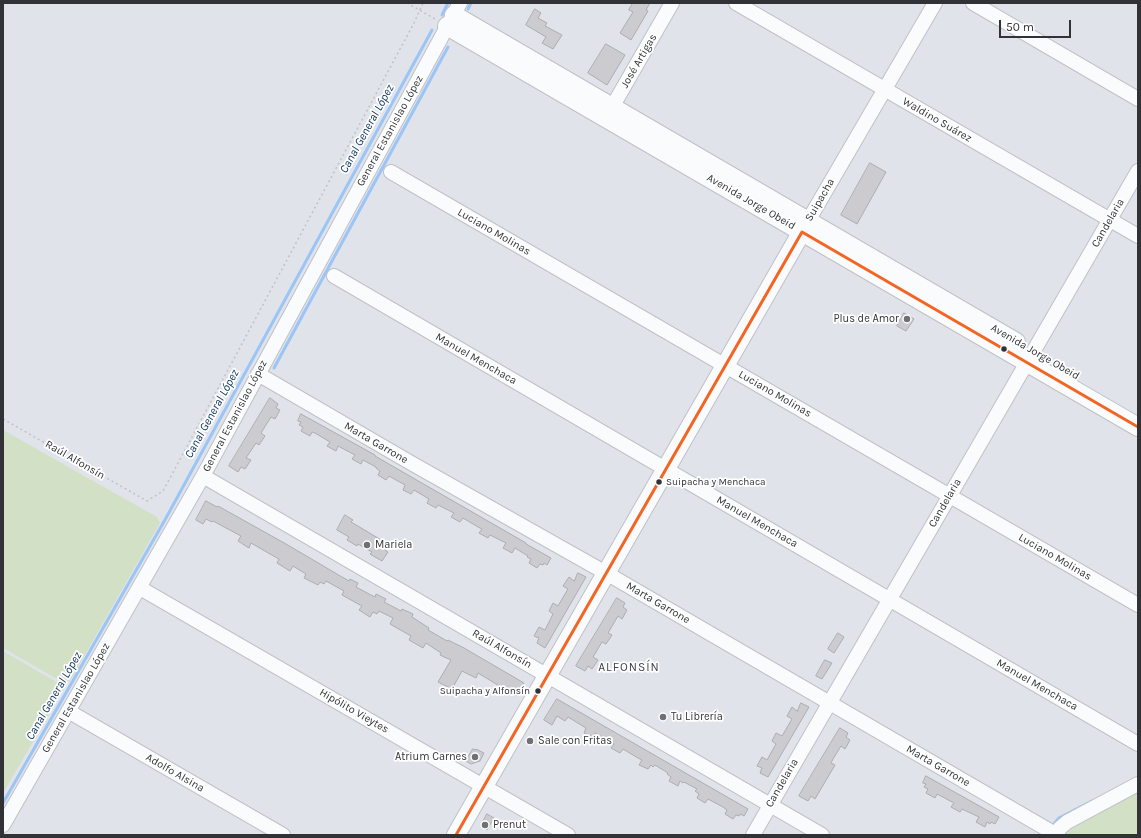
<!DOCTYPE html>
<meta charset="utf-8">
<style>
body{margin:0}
#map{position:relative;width:1141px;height:838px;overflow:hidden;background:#e0e3ea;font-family:Karla,sans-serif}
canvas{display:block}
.frame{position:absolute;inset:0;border:4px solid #313236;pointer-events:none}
.scale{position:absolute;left:999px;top:20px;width:72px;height:18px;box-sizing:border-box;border:2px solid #313236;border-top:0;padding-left:5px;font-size:12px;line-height:14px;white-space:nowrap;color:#313236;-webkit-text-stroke:3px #fff;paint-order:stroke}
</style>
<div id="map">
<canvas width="1141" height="838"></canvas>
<div class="frame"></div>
<div class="scale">50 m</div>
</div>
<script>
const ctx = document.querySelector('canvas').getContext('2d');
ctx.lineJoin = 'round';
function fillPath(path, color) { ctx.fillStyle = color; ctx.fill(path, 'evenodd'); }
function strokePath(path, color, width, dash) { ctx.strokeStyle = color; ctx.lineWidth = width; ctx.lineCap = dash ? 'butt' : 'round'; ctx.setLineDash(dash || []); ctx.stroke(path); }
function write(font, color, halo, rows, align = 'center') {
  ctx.font = font + ' Karla,sans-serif'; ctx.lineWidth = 3.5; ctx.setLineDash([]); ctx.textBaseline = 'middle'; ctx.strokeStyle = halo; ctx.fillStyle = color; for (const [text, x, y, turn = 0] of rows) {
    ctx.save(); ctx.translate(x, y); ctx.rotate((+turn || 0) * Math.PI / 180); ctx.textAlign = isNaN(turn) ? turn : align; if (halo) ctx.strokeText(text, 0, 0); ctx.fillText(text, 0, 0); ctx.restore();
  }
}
fillPath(new Path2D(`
 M3,430L157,517L160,523L70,681L64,683L3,648Z
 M3,651L65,687L3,793Z
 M1138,788V835H1063L1064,829Z`), '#d2e0c6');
strokePath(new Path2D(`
 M468,9L471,3
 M442,15L448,3
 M274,368L448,47
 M3,803L166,518L432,30
 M1053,825L1059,818L1092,801`), '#9bc4f7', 3);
const building = new Path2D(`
 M633,3H650L646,10L648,11L631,40L620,33L633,12L629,10Z
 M535,9L541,13L538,18L547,23L545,26L562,35L553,49L542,43L546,37L526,25Z
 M606,44L625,55L607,85L588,73Z
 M870,163L886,172L857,224L841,215Z
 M904,313L914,319L906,331L897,326Z
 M270,398L278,404L276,408L280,410L275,419L271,417L261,433L265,436L259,445L256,443L246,458L251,460L245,469L241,467L238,472L229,466Z
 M301,414L375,455V456L526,543V544L551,558L547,565L544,563L543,565L540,564L537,568L529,563L531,559L527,557L528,556L515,548L512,553L503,548L506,543L490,535L488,538L479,533L482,529L478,527L463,518L460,522L451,517L454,513L438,505L436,508L427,503L429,499L414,490L411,494L403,490L405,485L389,476L386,480L378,475L380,471L376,468V467L363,460L361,464L352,459L355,455L338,446L336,451L327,446L330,442L315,433L312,432L310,436L301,431L303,427L299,425L301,422L298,421Z
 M206,501L217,507L218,506L286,544L342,577L349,581L350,579L358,583L356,587L369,594L375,597L376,594L386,599L384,602L401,611L402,609L413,614L412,617L429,628L428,630L447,641L448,640L464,648L524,683L516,696L478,673L476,678L462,671L452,689L438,682L451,660L440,655L441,653L426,643L423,648L409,640L411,636L390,624L393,618L379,611L377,614L373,612L370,617L359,610L362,606L342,595L344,591L326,581L324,584L320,582L318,585L304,578L306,574L293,566L290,571L277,563L279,559L270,554L251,543L249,548L238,541L241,536L213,521L212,522L206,519L203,524L196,520Z
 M345,515L353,520L351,522L388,544L385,550L388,552L382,561L370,554L372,552L358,544L357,546L347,540L349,537L337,530Z
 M578,573L586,577L545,648L537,643L539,638L534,636L539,627L545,630L553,614L549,611L553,603L558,606L568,589L563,586L569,577L574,581Z
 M617,598L625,603L623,607L627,610L622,619L618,616L608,633L612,635L606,644L602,642L593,657L598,660L592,669L588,666L585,671L576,666Z
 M838,633L844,637L834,653L828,649Z
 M825,660L832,663L822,679L816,676Z
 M557,699L748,809L744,816L740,814L739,816L736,815L733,819L725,814L727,810L723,807L708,799L705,803L697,798L699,794L695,791L697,789L684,782L683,783L680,781L678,786L669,781L671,777L667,774L668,773L655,765L653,767L651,765L648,769L639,765L642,760L638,758L623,749L620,753L611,748L614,744L595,733L593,737L584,733L586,728L568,717L565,721L557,716L552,725L544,720Z
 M801,703L809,707L768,777L760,773L762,768L757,766L762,757L767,760L776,744L772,741L776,733L782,736L792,719L787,716L792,707L797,711Z
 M840,728L848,733L846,737L850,740L845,749L841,746L833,759L831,763L835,765L815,799L811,796L808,801L799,796Z
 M473,749L475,750L476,749L484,753L480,761L471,764L466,761Z
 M926,776L999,817L995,824L991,822L990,824L987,822L985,827L976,822L979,817L962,809L960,812L951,807L954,803L937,794L935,798L926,793L928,789L924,787L926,784L923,783Z
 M487,814L494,818L487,830L481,826Z`);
fillPath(building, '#ccccd0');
strokePath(building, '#acacb1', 1);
const minor = new Path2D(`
 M736,3L1138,236
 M973,3L1138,99
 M607,116L672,3
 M391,172L1138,605
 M808,221L935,3
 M334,276L1138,744
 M258,374L411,463L606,573L1057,835
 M203,476L822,835
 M140,588L568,835
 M68,711L283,835
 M3,825L203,476L460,3
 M753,835L1138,171
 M1056,835L1060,828L1067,822L1138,784`);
const major = new Path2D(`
 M454,15L1016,342
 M447,26L1138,427
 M456,835L808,221`);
strokePath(minor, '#bfc1c6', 16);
strokePath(major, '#bfc1c6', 20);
strokePath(new Path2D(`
 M407,3L435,19
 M3,419L147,501L163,491L414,23L423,3`), '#c1c2c4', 1.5, [2, 3]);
strokePath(minor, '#fafbfc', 14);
strokePath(major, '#fafbfc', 18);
strokePath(new Path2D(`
 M456,835L802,232L1138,427`), '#f26522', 3);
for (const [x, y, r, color] of [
 [907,319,4,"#6e7075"],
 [1004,349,3.5,"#313236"],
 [659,482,3.5,"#313236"],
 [367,545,4,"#6e7075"],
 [538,691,3.5,"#313236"],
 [663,717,4,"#6e7075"],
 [530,741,4,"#6e7075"],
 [475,757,4,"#6e7075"],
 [485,825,4,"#6e7075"]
]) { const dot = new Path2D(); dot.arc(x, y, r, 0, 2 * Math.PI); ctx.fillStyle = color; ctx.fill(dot); strokePath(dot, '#fff', 1.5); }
write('10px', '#313236', '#fff', [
 ["Suipacha y Menchaca",666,482],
 ["Suipacha y Alfonsín",530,691,"right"]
], 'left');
write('11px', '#313236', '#fff', [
 ["José Artigas",639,61,-60],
 ["Waldino Suárez",937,120,30],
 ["General Estanislao López",390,131,-61],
 ["Suipacha",820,200,-60],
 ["Avenida Jorge Obeid",751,202,30],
 ["Candelaria",1108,223,-60],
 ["Luciano Molinas",494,232,30],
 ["Avenida Jorge Obeid",1035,352,30],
 ["Manuel Menchaca",476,359,30],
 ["Luciano Molinas",775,394,30],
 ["General Estanislao López",235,416,-62],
 ["Marta Garrone",376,443,30],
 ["Raúl Alfonsín",75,460,30],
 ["Candelaria",945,503,-60],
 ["Manuel Menchaca",757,522,30],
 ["Luciano Molinas",1055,557,30],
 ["Marta Garrone",658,603,30],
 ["Raúl Alfonsín",502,649,30],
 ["Manuel Menchaca",1037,685,30],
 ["General Estanislao López",76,698,-60],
 ["Hipólito Vieytes",354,711,30],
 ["Marta Garrone",938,766,30],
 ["Adolfo Alsina",175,773,30],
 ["Candelaria",782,783,-60]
]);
write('11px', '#313236', '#fff', [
 ["Plus de Amor",899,319,"right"],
 ["Mariela",375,545],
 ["Tu Librería",671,717],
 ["Sale con Fritas",538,741],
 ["Atrium Carnes",467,757,"right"],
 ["Prenut",493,825]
], 'left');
write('italic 12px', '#08305b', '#fff', [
 ["Canal General López",367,129,-61],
 ["Canal General López",212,414,-61],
 ["Canal General López",54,696,-60]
]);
ctx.letterSpacing = '1px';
write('12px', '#40434c', '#fff', [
 ["ALFONSÍN",629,668]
]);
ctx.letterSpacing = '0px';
</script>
